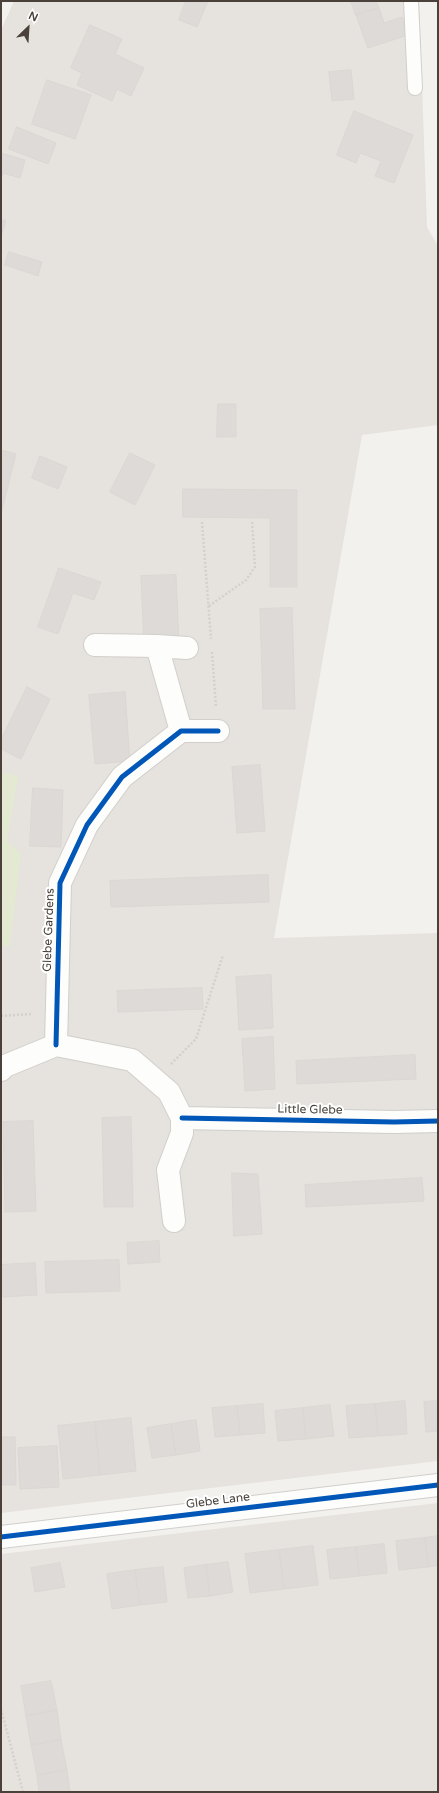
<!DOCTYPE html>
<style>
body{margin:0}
#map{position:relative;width:439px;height:1793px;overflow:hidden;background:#f3f1ee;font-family:"Varela Round",sans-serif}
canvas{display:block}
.frame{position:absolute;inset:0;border:2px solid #49413a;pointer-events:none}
.north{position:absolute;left:8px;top:8px;width:40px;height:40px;-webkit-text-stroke:3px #fff;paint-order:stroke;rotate:25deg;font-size:11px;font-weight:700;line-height:16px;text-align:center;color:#49413a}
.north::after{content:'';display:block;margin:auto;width:14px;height:18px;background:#49413a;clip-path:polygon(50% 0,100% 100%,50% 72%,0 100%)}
</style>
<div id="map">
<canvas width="439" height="1793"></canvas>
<div class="frame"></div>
<div class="north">N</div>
</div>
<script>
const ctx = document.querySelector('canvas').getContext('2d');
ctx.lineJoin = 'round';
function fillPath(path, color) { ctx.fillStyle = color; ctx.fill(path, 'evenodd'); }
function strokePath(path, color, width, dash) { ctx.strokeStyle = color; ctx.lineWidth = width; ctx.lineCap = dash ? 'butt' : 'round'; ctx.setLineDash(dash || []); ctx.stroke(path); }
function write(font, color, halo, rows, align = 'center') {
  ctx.font = font + ' "Varela Round",sans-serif'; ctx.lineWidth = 4; ctx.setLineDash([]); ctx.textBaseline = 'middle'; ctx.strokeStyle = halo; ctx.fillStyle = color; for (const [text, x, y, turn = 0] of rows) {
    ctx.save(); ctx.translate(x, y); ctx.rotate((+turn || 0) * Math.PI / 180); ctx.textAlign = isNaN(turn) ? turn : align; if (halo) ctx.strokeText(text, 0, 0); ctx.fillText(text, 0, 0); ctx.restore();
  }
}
fillPath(new Path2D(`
 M14,1H419L427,227L438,246V425L362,435L274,938L438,933V1461L1,1513V30Z
 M438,1503V1792H1V1554Z`), '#e6e2dd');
fillPath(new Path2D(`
 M1,772L18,776L7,842L21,853L10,946L1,945Z`), '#e4ead1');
const building = new Path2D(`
 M186,1H208L197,27L179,20Z
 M351,1H376L379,8L356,15Z
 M379,8L384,23L402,17L408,35L368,48L356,15Z
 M90,25L122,39L115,54L144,68L131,96L117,89L112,101L77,85L82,73L71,68Z
 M351,70L354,99L332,101L329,72Z
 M47,80L91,95L75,139L32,124Z
 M354,111L413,135L394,183L375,176L381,161L360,153L356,163L337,155Z
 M17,127L56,143L48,164L9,149Z
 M1,153L25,160L20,178L3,173L1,180Z
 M1,219L6,221L1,236Z
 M9,252L42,262L38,276L5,265Z
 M218,404H236V437H217Z
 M1,450L16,454L1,514Z
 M130,453L155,465L135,505L110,492Z
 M40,456L67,467L58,489L32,478Z
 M183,489L297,490V587H270V518L183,517Z
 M59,568L101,582L94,600L73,593L58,634L38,627Z
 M176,575L179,643L144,645L141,576Z
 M292,608L295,709H263L260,609Z
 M27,687L50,699L21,759L1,749V740Z
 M125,692L130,761L95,764L89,695Z
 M260,765L265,831L237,833L232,767Z
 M33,788L63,790L61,847L30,846Z
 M268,875L269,902L111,907L110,881Z
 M271,975L273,1028L239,1030L236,977Z
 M202,988L203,1009L118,1012L117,991Z
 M273,1037L275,1089L245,1091L242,1039Z
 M415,1055L416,1079L297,1084L296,1061Z
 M131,1117L133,1207H104L102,1118Z
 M33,1121L36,1211L5,1212L3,1122Z
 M232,1173L258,1174L262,1234L234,1236Z
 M422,1178L424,1201L306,1207L305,1185Z
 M159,1241L160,1262L128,1264L127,1243Z
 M119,1260L120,1291L46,1293L45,1262Z
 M35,1263L37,1295L1,1297V1265Z
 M405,1401L407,1434L378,1436L375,1404Z
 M438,1401V1431L426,1432L424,1402Z
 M263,1404L265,1433L240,1435L237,1406Z
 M375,1404L378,1436L349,1438L346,1406Z
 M330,1405L334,1436L306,1439L303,1408Z
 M237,1406L240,1435L215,1437L212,1408Z
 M303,1408L306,1439L278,1441L275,1411Z
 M131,1418L136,1471L100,1475L95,1422Z
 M196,1420L200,1451L176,1455L171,1424Z
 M95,1422L100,1475L63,1479L58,1426Z
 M171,1424L176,1455L152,1458L147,1428Z
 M1,1437H15L16,1485H1Z
 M57,1446L59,1487L20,1489L18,1448Z
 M438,1536V1565L428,1567L425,1538Z
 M425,1538L428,1567L399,1570L396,1541Z
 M384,1544L387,1573L359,1576L356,1547Z
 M313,1546L318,1585L284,1589L279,1550Z
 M356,1547L359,1576L330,1579L327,1550Z
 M279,1550L284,1589L250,1593L245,1554Z
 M228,1562L233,1592L210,1596L206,1565Z
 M60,1563L65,1587L35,1592L31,1568Z
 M206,1565L210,1596L188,1598L184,1568Z
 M163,1567L167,1602L140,1605L135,1570Z
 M135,1570L140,1605L112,1609L107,1574Z
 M51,1681L57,1710L26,1716L21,1686Z
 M57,1710L61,1740L31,1745L26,1716Z
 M61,1740L67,1770L37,1775L31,1745Z
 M67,1770L70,1792H39L37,1775Z`);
fillPath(building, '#dddad7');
strokePath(building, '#dbd8d4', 1);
const service = new Path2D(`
 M411,1L415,88`);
const minor = new Path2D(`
 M95,645L157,646L181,731
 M157,646L187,648
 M56,1045L60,883L87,825L122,777L181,731H218
 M1,1070L5,1066L56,1045L132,1060L169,1092L182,1118V1133L168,1170L174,1221
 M182,1118L394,1122L438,1121
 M1,1537L438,1485`);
strokePath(service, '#d1cfcc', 16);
strokePath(minor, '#d1cfcc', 24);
strokePath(new Path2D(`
 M202,522L211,639
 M209,606L246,580L255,567L252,521
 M212,652L216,707
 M1,1016L32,1014
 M171,1064L196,1039L223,955
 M1,1709L23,1792`), '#d3d1cc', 2.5, [2, 2]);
strokePath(service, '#fdfdfc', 14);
strokePath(minor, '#fdfdfc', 22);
strokePath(new Path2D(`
 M56,1045L60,883L87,825L122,777L181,731H218
 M182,1118L394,1122L438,1121
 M1,1537L438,1485`), '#0057b8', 5);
write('12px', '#49413a', '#fff', [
 ["Glebe Gardens",49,930,-88],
 ["Little Glebe",310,1110,1],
 ["Glebe Lane",218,1501,-7]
]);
</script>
